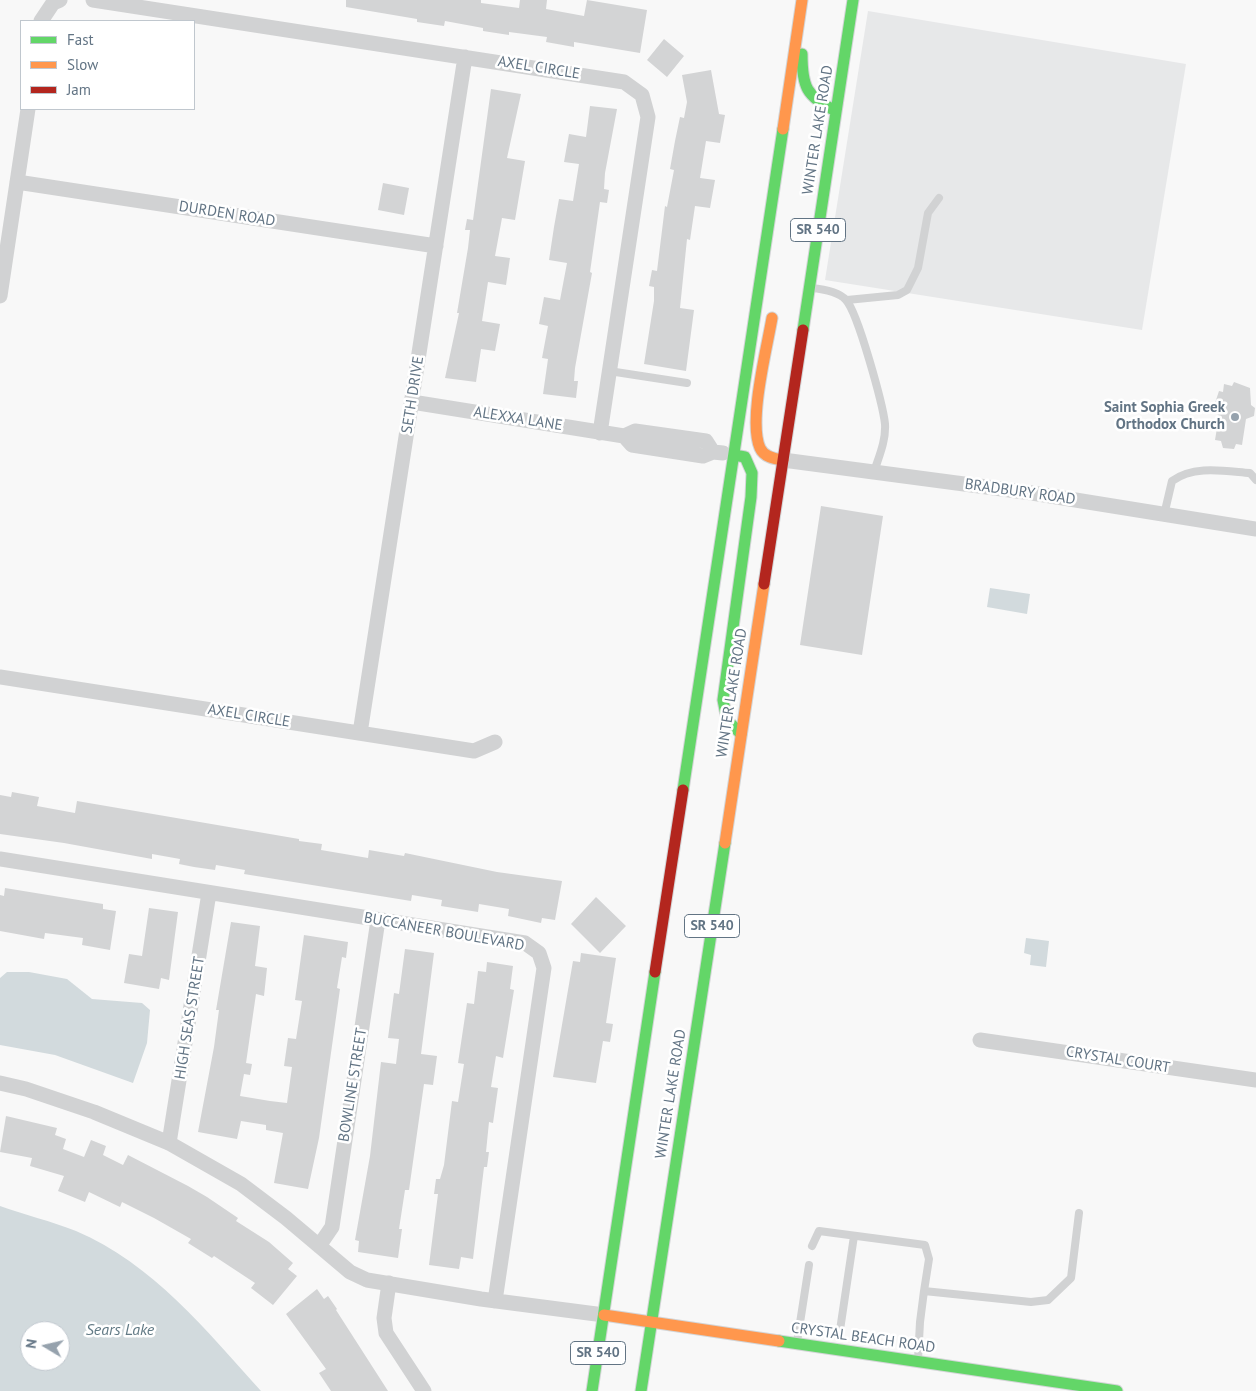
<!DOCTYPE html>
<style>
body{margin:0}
#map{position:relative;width:1256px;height:1391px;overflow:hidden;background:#f8f8f8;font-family:"PT Sans",sans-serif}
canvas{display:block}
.legend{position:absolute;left:20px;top:20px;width:175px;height:90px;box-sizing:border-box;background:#fff;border:1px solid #c0c7ce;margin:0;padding:6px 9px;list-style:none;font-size:15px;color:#627484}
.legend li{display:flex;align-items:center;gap:10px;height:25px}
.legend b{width:25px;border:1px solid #c0c7ce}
.north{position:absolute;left:20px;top:1321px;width:50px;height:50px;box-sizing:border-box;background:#fff;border:1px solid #c0c7ce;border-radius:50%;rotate:279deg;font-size:14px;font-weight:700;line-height:20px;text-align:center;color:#627484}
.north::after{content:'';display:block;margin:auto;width:18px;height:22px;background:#96a2ad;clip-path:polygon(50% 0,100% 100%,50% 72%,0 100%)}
</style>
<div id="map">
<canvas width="1256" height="1391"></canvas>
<ul class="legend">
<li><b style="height:6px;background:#63d668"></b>Fast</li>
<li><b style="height:6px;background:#ff974d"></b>Slow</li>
<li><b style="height:6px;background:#b3261e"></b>Jam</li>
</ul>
<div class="north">N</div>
</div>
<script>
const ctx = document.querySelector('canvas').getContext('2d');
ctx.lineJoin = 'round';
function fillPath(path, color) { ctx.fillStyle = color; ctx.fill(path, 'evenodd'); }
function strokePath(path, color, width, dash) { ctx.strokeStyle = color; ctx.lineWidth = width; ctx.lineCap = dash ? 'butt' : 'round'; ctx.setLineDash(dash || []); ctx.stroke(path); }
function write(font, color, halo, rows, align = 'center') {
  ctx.font = font + ' "PT Sans",sans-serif'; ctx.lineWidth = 5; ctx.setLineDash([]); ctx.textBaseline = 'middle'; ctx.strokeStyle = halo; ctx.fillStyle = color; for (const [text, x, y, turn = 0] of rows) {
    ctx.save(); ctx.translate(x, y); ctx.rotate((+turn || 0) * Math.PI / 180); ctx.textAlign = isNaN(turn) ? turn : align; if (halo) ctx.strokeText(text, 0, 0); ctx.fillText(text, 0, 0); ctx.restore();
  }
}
fillPath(new Path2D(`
 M868,11L1186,64L1142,330L825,280Z`), '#e7e8e9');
fillPath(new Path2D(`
 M990,588L1030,594L1027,614L987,607Z
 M1026,938L1049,941L1046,967L1030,965L1031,955L1024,953Z
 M7,972H29L67,979L92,999L142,1003L150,1010L147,1043L133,1083L55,1055L0,1045V978Z
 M0,1206C25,1215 51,1221 76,1231C153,1264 206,1330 261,1391H0ZM30,1331H60V1361H30Z`), '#d2dadd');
fillPath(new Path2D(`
 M346,0H481V3L519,8L520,0H547L546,9L584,16L587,0L647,10L640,53L574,42V47L546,42L547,37L509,32V35L483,31V28L445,21L444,26L417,22V19L346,7Z
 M664,39L684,56L667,77L647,60Z
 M711,70L719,114L725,115L720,143L706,141L700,178L715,180L710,208L695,206L690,240L687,239L680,308L694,310L686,371L644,364L654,301V287L649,286L652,270L657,271L665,206L667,207L674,170L670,169L675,141L680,117L684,118L687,102L682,75Z
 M491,89L521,94L507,158L525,161L515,220L502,218L495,256L510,258L506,285L488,282L482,321L500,324L495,351L481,349L476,382L445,378L459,313H457L468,248L470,230H465L467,219L473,220Z
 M590,106L617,109L605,173L604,189L609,190L607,203L600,202L590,272L592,273L575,368L574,381H578L576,398L543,394L548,359L542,358L548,326L539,324L544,297L560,300L567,263L549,260L554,227L559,199L573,201L579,164L564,162L569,134L586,137Z
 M383,183L409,188L404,215L378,210Z
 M1234,382L1250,388L1251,405L1255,408L1254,416L1246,419L1242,445L1236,444L1234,449L1223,448L1221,441L1215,440L1219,416L1213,409L1219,391L1223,392L1224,384L1232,386Z
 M821,506L883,516L862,655L800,645Z
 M12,792L39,797L37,806L75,813L77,801L299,839V841L322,844L321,850L368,858L369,850L404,856L405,853L497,872L562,881L555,920L542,918L541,923L508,916L509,909L479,904L478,912L441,906L442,900L412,895L411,901L244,874L245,870L216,865L215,870L194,867L179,864L180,859L152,854V859L64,843L0,834V795L11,797Z
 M5,888L103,904V909L116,911L110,950L82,945L83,938L45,933L44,939L0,931V895L4,896Z
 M596,897L626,926L600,953L571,924Z
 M149,908L178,912L169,980L161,978L159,989L124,983L129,954L142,956Z
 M231,922L260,926L255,966L267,968L264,996L256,994L246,1063L252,1064L250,1075L244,1074L240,1096L270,1101L287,1103L292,1067L284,1066L288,1038L296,1039L302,1001L295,1000L304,935L348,942L346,958L342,957L337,988L340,989L319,1138L308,1189L274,1183L283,1133L266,1130V1125L241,1121L237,1139L198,1132L214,1047L219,1010H216Z
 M405,949L434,953L421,1054L437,1056L433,1085L424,1084L409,1190H405L399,1229H402L398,1258L358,1252L359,1241L355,1240L370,1156L381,1062L396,1064L399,1039L388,1038L394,993L399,994Z
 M581,953L616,958L606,1023L613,1024L610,1042L603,1041L596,1083L553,1077L573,961L580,962Z
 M487,962L513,966L510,989L514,990L503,1058L496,1056L491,1087L498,1088L493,1123L489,1122L486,1152H489L487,1167H484L473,1259L461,1257L459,1269L429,1265L438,1194H434L436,1179H440L444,1165L452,1101L458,1102L464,1064L458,1063L467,1003L474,1004L478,971L486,972Z
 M6,1116L57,1128L55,1135L66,1139L63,1149L84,1157L91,1140L106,1146L103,1155L123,1165L128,1155L188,1186L207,1197L238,1218L236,1221L269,1242L293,1263L288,1269L297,1276L273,1305L251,1288L255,1283L214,1256L212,1258L188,1243L191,1239L154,1218L122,1202L120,1207L89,1192L85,1202L58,1191L64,1176L30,1166L32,1158L0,1152Z
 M317,1289L324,1299L328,1296L337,1309L336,1310L388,1391H331L319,1373L326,1369L286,1314Z`), '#d3d4d5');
const fast = new Path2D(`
 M802,54C802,86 806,97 836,111
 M803,330L853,0
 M734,455L745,457L752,473L751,497L723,700L727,720L741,734
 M683,790L783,129
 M779,1341L1117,1391
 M592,1391L655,972
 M641,1391L725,843`);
const slow = new Path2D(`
 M783,129L802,0
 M772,318C767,348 748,421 760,448C764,457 774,459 783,460
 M725,843L764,584
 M604,1315L779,1341`);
const jam = new Path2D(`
 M764,584L803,330
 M655,972L683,790`);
strokePath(fast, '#d3d5d7', 13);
strokePath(slow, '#d3d5d7', 13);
strokePath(jam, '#d3d5d7', 13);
strokePath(new Path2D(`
 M811,288C823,289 838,291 846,300C858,313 883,405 885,424C886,441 879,456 874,472
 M847,300L898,295L907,290L918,268L928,213L939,198
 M609,371L687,383
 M1164,515L1172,481C1194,465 1224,471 1250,473L1256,480
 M812,1246L819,1231L925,1245L929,1259L924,1291
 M840,1330L854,1236
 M797,1342L809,1265
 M918,1360L920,1322L924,1291L1031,1302L1048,1300L1071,1278L1079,1213`), '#d1d2d3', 8);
strokePath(new Path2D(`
 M93,0L624,82L642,95L648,117L600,433
 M41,21L53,3L60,0
 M17,182L436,246
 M0,296L28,109
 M412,402L624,436L635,431L706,441L713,452
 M624,436L632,445L703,456L713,452L723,453
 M783,460L1032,493L1256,529
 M0,677L474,751L495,742
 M360,733L465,57
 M0,859L525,943L539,953L544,968L495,1301
 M980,1040L1256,1080
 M0,1083L26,1089L94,1112L169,1143L241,1184L286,1218L350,1272L367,1280L481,1299L604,1315
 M169,1143L209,893
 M319,1246L332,1227L378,920
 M389,1283L384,1318L386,1333L424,1391`), '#d1d2d3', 15);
strokePath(fast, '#63d668', 11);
strokePath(slow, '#ff974d', 11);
strokePath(jam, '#b3261e', 11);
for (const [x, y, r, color] of [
 [1235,417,5,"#96a2ad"]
]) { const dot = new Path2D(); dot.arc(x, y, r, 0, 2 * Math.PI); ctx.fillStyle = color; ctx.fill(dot); strokePath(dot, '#fff', 2); }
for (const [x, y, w] of [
 [818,230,55],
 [712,926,55],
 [598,1353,55]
]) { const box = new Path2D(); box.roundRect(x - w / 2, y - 11.5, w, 23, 4); ctx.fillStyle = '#fff'; ctx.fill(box); strokePath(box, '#627484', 1); }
write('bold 14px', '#627484', null, [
 ["SR 540",818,230],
 ["SR 540",712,926],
 ["SR 540",598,1353]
]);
write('15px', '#627484', '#fff', [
 ["AXEL CIRCLE",539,68,9],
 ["WINTER LAKE ROAD",818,130,-81],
 ["DURDEN ROAD",227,214,9],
 ["SETH DRIVE",413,395,-81],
 ["ALEXXA LANE",518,419,9],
 ["BRADBURY ROAD",1020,492,8],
 ["WINTER LAKE ROAD",732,693,-81],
 ["AXEL CIRCLE",249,716,9],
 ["BUCCANEER BOULEVARD",444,932,10],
 ["HIGH SEAS STREET",190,1018,-81],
 ["CRYSTAL COURT",1118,1060,9],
 ["BOWLINE STREET",353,1085,-81],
 ["WINTER LAKE ROAD",671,1094,-81],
 ["CRYSTAL BEACH ROAD",863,1338,8]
]);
write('bold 15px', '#627484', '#fff', [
 ["Saint Sophia Greek",1225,408],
 ["Orthodox Church",1225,425]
], 'right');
write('italic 16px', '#627a85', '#fff', [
 ["Sears Lake",120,1330]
]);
</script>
